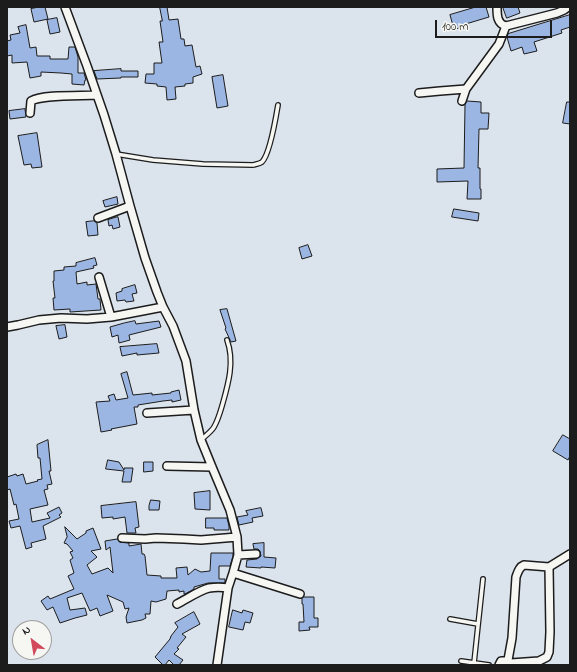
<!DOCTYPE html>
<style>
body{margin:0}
#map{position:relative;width:577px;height:672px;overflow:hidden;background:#dbe3ed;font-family:"Indie Flower",sans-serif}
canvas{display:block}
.frame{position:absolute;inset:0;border:8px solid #1c1c1c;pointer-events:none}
.north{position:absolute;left:12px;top:620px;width:40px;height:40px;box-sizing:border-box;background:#f6f6f2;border:1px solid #9f9f9c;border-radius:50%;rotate:329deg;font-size:11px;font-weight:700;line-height:16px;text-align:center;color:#1c1c1c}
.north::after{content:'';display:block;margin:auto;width:14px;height:18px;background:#d1495b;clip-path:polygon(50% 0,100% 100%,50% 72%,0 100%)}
.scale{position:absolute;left:435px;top:20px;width:117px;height:18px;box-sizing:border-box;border:2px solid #1c1c1c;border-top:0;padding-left:5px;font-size:12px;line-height:14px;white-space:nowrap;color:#1c1c1c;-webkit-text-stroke:3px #f6f6f2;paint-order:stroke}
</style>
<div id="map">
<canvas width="577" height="672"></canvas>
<div class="frame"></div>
<div class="north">N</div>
<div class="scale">100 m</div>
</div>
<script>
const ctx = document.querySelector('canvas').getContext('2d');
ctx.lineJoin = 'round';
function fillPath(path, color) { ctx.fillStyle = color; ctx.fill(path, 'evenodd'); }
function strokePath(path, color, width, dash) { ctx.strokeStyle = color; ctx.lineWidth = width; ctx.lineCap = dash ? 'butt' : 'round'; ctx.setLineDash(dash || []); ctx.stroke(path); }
const building = new Path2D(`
 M39,7H45L48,19L34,22L31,9Z
 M160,7H167L169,20L178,19L181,39H184L185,46L192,45L196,67L200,66L202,74L193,77V83L185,84V86L175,87L176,99L167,100L166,87L157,86V84L145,83L146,74H154V63H162L159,42H163L160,21H162Z
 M476,7H486L489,17L459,26L460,28L454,29L450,15Z
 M503,7H518L520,13L507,18Z
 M570,15V27L561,30L562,33L534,42L537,51L524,54L522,47L511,51L507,37L508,34Z
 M57,18L60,32L50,34L47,20Z
 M26,25L30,48L36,47L37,56H50V59H68L69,47H75L78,57V73H84L86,80H85L84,85L72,84V74L61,73L41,72V76L30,78L27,62L12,63V55L7,56V41L11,40L10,35L20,33L18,27Z
 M121,69V71H138V77H121V78L97,79L94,71Z
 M223,75L228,106L217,108L212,77Z
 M467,101L481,102V113H489L488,129H479L478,168H480V189H481V199H467L468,181L437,182V169L464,168L465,105Z
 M567,102H570V124L563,123Z
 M25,109L26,117L10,119L9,111Z
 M37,133L42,167L32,168L31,164L24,165L18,136Z
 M117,197L118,204L105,207L103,201Z
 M454,209L479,213L478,221L452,217Z
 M118,217L120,227L113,229L112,225L109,226L108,220Z
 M94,221L97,223L98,235L88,236L86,222Z
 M308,245L312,256L302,259L299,248Z
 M95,258L97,265L93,266L94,268L76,272L77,284L87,282V285L96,284L98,299H100L101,310L70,312V309L54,310L53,298H55L53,281H54V271L64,270V267L76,266V263Z
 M135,285L137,293L132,294L134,301L126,302L125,300L117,301L116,293L122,291V289Z
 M227,309L236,341L231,342L225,329L226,328L220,310Z
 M135,321L136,324L159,321L161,327L129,335L130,340L119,343L118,335L112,337L110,327L124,323Z
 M65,325L67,337L59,339L56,326Z
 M157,344L159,353L137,355V353L122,356L120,347Z
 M127,372L133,395L152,393V395L171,393V392L179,390L181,400L172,402V400L163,401L138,405V407H134L137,424L111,429L112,430L101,432L96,402L110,401L108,396L114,394L116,400L128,398L121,374Z
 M563,435L570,439V456L568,460L553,451Z
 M48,440L51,471H49L52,484L47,485L48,489L44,490L48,505L30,509L32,522L50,518L47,513L59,507L62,513L59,515L61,517L43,526L46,539L31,543L32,547L26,549L20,526L11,528L9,521L19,519L16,504L14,505L10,489L7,490V477L16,474L17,476L23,474L26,484L38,481L37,480L42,479L40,458H38L37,445Z
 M108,460L119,462L124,470V468H133L131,482H122L124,471L106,469Z
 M144,462H153V471L144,472Z
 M210,491V510L195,509L194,493Z
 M151,500L160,501L159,510H149V506Z
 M136,502L139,527L135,528L136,533H127L125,517L113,519V517L102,518L101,506Z
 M261,508L263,516L252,518L253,522L239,525L237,517L248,515L246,511Z
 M206,518H227L229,526V530H214V528H206Z
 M65,527L77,539L86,533V531L93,528L101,549L91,551L97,557L87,565L92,574L108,568L113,573L110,547L106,550L105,541L117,539L120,542L129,543V546L141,544L142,554H144L145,556L147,575L161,576V578H177L176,568L187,567L188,575L195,569L201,572L210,571L211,553H233V556L230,566H219V579H225V583H208L194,587V589L185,594H184V591L179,592V590L167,591L166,599L156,602L151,601L150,614H145L146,618L142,620L127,623L126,617L129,608L125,609L123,602L107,595L113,611L100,616L97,608L90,611L82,593L67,598L70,610L85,608L87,615L75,618L60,623L53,607L47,610L41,601L48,596L50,599L74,589L68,576L74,573L70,560L73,558L70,552L73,551L67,544L64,543L67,537Z
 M264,543V557L276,558L275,568L261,567V568L246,567L247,560L257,559L261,556L260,551L258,549H254L253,544Z
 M304,597H314V618H318V627H309L310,630L299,631V622H304L303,604H302V598Z
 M233,610L242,613L243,610L253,613L250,623L245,622L243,630L229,627Z
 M194,612L200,624L182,634L186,637L177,648L179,649L174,654L183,660L179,665H174L169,660L165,665H163L155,657L170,639L171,636L178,627L175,623Z`);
fillPath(building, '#9bb6e2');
strokePath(building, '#1c1c1c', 1);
const service = new Path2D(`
 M116,154L153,160L203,164L253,165C256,164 259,164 262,162C270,154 276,117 278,105
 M201,440C205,436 211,432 214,427C218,420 220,413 222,406C228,385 235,362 227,340
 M450,619L478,624
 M461,661L489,665
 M474,663L483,579`);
const minor = new Path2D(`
 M65,7L87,66L104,115L116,154L130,206L145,258L157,292L163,307L173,326L186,361L194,410L201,440L212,467L230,510L237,537L238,555L233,573L228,588L217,665
 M497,7C497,15 497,24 506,26L557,13L564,10L568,7
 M419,93L440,91L466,89L499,44L506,26
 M462,101L466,89
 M30,113L31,101C43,94 82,96 97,95
 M98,218L130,206
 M99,277L111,317
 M7,327L18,325L39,320L61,318L87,319L111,317L163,307
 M147,413L194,410
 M167,466L212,467
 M122,538L145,539L156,538L184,539L201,540L237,537
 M238,555L256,554
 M549,567L570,554
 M233,573L300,594
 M177,604C187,599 198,591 209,588C215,587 222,587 228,588
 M499,665L501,661H504L509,662L508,663H511L539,661L547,657L549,652L550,632L549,567L524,565C519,567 518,572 516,577L512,638L508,660L509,662`);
strokePath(service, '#1c1c1c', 6);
strokePath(minor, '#1c1c1c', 10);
strokePath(service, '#f6f6f2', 3.5);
strokePath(minor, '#f6f6f2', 7);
</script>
